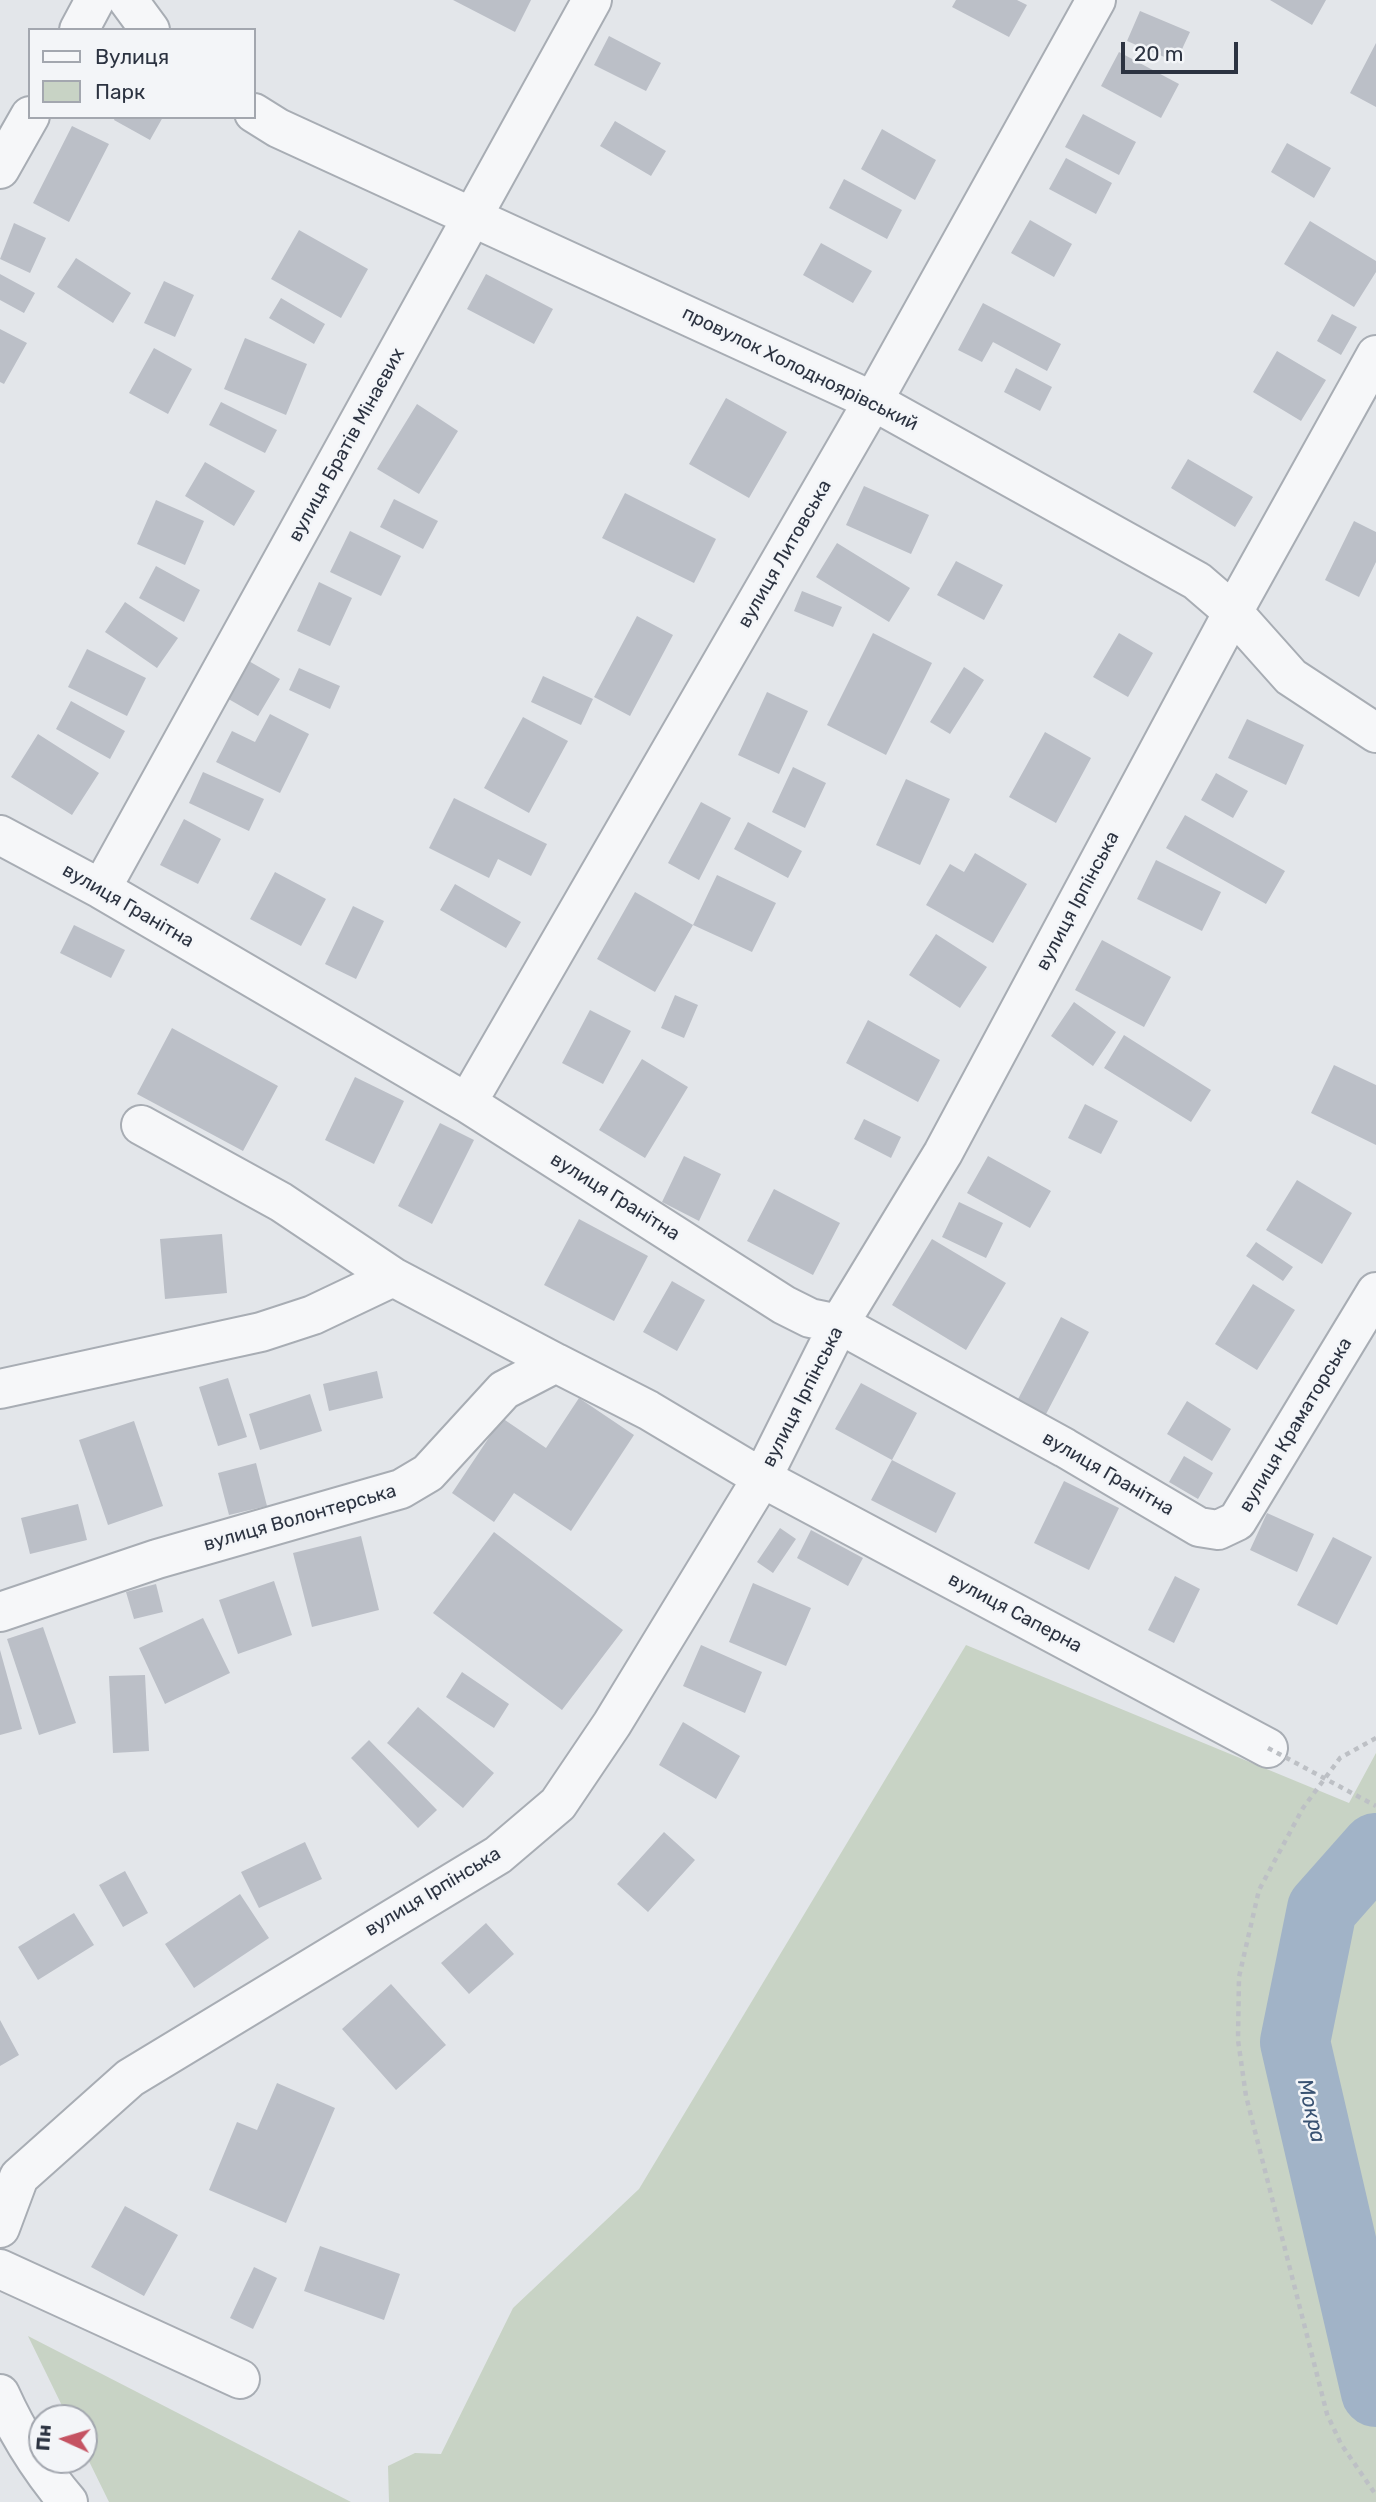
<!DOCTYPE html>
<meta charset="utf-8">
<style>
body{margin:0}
#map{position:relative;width:1376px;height:2502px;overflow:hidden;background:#e3e6ea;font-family:Rubik,sans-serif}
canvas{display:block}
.legend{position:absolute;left:28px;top:28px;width:228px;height:91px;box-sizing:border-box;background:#f3f5f8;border:2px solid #a3a7af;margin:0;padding:9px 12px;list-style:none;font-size:21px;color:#2c3341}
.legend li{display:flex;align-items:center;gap:14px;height:35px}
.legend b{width:35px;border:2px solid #a3a7af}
.north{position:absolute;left:28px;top:2404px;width:70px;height:70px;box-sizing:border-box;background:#f3f5f8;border:2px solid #a3a7af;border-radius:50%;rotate:274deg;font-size:19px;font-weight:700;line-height:28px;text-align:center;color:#2c3341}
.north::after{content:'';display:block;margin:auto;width:24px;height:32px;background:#c55362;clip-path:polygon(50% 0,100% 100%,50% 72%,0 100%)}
.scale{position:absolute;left:1121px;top:42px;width:117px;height:32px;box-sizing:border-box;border:4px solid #2c3341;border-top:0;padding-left:9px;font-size:21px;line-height:24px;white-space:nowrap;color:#2c3341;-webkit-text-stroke:5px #f3f5f8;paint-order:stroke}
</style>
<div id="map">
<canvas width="1376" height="2502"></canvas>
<ul class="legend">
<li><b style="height:9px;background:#f6f7f9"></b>Вулиця</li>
<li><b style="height:19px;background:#c8d3c5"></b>Парк</li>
</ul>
<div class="north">Пн</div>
<div class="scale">20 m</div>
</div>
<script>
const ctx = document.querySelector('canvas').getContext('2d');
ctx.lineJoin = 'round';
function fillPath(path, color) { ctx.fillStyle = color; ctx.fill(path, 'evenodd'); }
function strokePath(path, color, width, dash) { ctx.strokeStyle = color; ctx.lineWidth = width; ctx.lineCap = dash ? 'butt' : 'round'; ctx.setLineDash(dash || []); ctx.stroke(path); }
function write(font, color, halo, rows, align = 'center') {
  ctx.font = font + ' Rubik,sans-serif'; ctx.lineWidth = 5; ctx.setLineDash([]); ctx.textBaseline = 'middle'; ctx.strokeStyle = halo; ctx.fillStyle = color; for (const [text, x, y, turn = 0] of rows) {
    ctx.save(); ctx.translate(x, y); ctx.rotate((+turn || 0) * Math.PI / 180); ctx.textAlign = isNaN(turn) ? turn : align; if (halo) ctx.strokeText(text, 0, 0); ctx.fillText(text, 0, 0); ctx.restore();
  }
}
fillPath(new Path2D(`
 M966,1645L1349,1803L1376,1753V2502H389L388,2466L415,2453L441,2454L513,2308L639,2189Z
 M28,2336L351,2502H109L84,2451V2418H68Z`), '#c8d3c5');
strokePath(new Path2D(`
 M1376,1848L1322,1909L1295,2042L1376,2392`), '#a1b3c7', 70);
fillPath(new Path2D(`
 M453,0H531L515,32Z
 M956,0H1017L1027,5L1009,37L952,7Z
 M1270,0H1326L1312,25Z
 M1140,11L1190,32L1176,62L1127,41Z
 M609,36L661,63L646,91L594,65Z
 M1376,43V107L1350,93Z
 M1119,52L1179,84L1161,118L1101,86Z
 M1083,114L1136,142L1119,175L1065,147Z
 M115,117H163L150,140L114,120Z
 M615,121L666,151L651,176L600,146Z
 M72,126L109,144L69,222L33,203Z
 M882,129L936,160L915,200L861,169Z
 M1287,143L1331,168L1314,198L1271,172Z
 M1066,158L1112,183L1096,214L1049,189Z
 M844,179L902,210L887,239L829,208Z
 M1030,220L1072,244L1054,277L1011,253Z
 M1310,221L1376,261V272L1354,307L1284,264Z
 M14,223L46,238L30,273L0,259Z
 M299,230L368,269L341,318L271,279Z
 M821,243L872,271L853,303L803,275Z
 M76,258L131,293L113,323L57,287Z
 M0,274L35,293L24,313L0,300Z
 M486,274L553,309L534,344L467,309Z
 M164,281L194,295L175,337L144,323Z
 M281,298L325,324L314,344L269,318Z
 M983,303L1061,344L1047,371L993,342L982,362L958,350Z
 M1332,314L1357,327L1341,355L1317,341Z
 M0,329L27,343L4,384L0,382Z
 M245,338L307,364L286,415L224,389Z
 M154,348L192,369L168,414L129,393Z
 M1277,351L1326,380L1301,421L1253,392Z
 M1016,368L1052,387L1040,411L1004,392Z
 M726,398L787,432L749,498L689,464Z
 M221,402L277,430L265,453L209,425Z
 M417,404L458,431L419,494L377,469Z
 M1188,459L1253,497L1235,527L1171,488Z
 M205,462L255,491L234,526L185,496Z
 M864,486L929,515L911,554L846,525Z
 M625,493L716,539L694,583L602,538Z
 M394,499L438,521L423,549L380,527Z
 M156,500L204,521L185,565L137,544Z
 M1354,521L1376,532V562L1359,597L1325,580Z
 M350,531L401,556L381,596L330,572Z
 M837,543L910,588L889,622L816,577Z
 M956,561L1003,585L984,620L937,595Z
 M156,566L200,590L184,622L139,598Z
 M319,582L352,598L330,646L297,631Z
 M802,591L842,607L833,627L794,611Z
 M125,602L178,638L157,668L105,632Z
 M637,616L673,635L630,716L594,697Z
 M873,633L932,663L886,755L827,725Z
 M1119,633L1153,653L1128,697L1093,677Z
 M87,649L146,678L127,716L68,687Z
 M247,660L280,679L258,716L225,697Z
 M964,667L984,680L950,734L930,722Z
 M299,668L340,686L330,709L289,690Z
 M543,676L593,699L581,725L531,702Z
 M767,692L808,711L779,774L738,755Z
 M71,701L125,731L110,759L56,729Z
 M270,714L309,734L280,793L216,762L232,731L255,742Z
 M523,717L568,741L529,813L484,788Z
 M1247,719L1304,745L1286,785L1228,758Z
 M1045,732L1091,758L1056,823L1009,797Z
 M38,734L99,773L72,815L11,777Z
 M793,767L826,783L805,828L772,812Z
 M203,772L264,799L249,831L189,803Z
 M1216,773L1248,791L1233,818L1201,800Z
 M906,779L950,799L920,865L876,845Z
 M454,798L547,844L531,876L498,859L489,878L429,848Z
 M701,802L731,818L699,880L668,863Z
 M1185,815L1285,871L1266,904L1166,848Z
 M184,819L221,839L198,884L160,865Z
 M748,822L802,851L788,878L734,849Z
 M975,853L1027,884L993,943L926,905L950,864L964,872Z
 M1156,860L1221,892L1202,931L1137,899Z
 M275,872L326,899L301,946L250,919Z
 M717,875L776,903L752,952L693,925Z
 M455,884L521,922L506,948L440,910Z
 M635,892L693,925L655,992L597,959Z
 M353,906L384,921L356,979L325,964Z
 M74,925L125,950L111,978L60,953Z
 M936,934L987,967L960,1008L909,975Z
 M1102,940L1171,977L1144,1027L1075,990Z
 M675,995L698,1005L684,1038L661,1028Z
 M1074,1002L1116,1032L1093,1066L1051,1036Z
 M590,1010L631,1031L603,1084L562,1063Z
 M868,1020L940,1060L918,1102L846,1063Z
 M172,1028L278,1086L243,1151L137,1094Z
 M1124,1035L1211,1090L1191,1122L1104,1068Z
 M642,1059L688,1087L645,1158L599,1130Z
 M1334,1065L1376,1085V1145L1311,1113Z
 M355,1077L404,1101L374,1164L325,1140Z
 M1085,1104L1118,1121L1101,1154L1068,1138Z
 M864,1119L901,1137L891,1158L854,1139Z
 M440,1123L474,1140L432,1224L398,1206Z
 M684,1156L721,1174L699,1221L662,1202Z
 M988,1156L1051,1191L1030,1228L967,1193Z
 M1297,1180L1352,1213L1322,1264L1266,1230Z
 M774,1189L840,1223L813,1275L747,1241Z
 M959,1202L1003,1223L986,1258L942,1237Z
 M579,1219L648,1256L614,1321L544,1285Z
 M222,1234L227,1293L165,1299L160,1239Z
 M932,1239L1006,1283L966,1350L892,1305Z
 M1256,1242L1293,1267L1283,1281L1246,1256Z
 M672,1281L705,1300L677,1351L643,1332Z
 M1253,1284L1295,1310L1257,1370L1215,1344Z
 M1061,1317L1089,1332L1045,1416L1017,1401Z
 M377,1371L383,1398L329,1411L323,1384Z
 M228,1378L247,1437L218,1446L199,1387Z
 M861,1383L917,1413L892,1460L835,1429Z
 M310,1394L322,1431L260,1450L249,1414Z
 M579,1398L634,1435L571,1531L514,1493L494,1522L452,1493L502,1418L546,1448Z
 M1187,1401L1231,1429L1212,1461L1167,1434Z
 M134,1421L163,1506L108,1525L79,1440Z
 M1184,1456L1213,1473L1198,1499L1169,1482Z
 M892,1460L956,1493L936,1533L871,1500Z
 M256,1463L267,1506L229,1515L218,1473Z
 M1064,1481L1119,1508L1089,1570L1034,1543Z
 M78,1504L87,1540L30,1554L21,1518Z
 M1267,1513L1314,1534L1297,1572L1250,1550Z
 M780,1528L796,1539L773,1573L757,1562Z
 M811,1530L863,1558L848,1586L797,1558Z
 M494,1532L623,1630L562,1710L433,1613Z
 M361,1536L379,1610L312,1627L293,1553Z
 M1333,1537L1372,1557L1337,1625L1297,1605Z
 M1175,1576L1200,1589L1174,1643L1148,1630Z
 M274,1581L292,1635L238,1654L219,1600Z
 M753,1583L811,1608L786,1666L729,1642Z
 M156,1584L163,1612L134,1619L126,1592Z
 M203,1618L230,1673L165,1704L139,1648Z
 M43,1627L76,1723L39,1735L7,1639Z
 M701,1645L762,1672L745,1713L683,1686Z
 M0,1650L22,1729L0,1735Z
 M462,1672L509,1704L494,1728L446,1697Z
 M145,1675L149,1751L113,1753L109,1676Z
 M418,1707L494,1773L463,1808L387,1743Z
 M683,1722L740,1756L716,1799L659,1765Z
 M369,1740L437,1810L418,1828L351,1758Z
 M664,1832L695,1860L648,1912L617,1884Z
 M305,1842L322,1879L259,1908L241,1872Z
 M125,1871L148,1913L123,1927L99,1885Z
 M240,1894L269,1938L194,1988L165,1944Z
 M74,1913L94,1945L38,1980L18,1947Z
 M486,1923L514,1954L469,1994L441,1963Z
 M391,1984L446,2045L396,2090L342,2029Z
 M0,2020L19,2055L0,2066Z
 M277,2083L335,2108L286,2223L209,2190L237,2122L257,2130Z
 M125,2206L178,2235L144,2296L91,2267Z
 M320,2246L400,2274L384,2320L304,2291Z
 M254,2267L277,2278L253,2329L230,2318Z`), '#bbbfc7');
const minor = new Path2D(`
 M128,0L150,30
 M79,30L95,0
 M254,113L278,128L873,401L1197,581L1233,612L1291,677L1376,733
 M0,169L30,116
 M0,835L101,889L467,1103L784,1305L810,1318L839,1324L1065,1448L1199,1527L1218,1530L1237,1521L1376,1292
 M101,889L592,0
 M467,1103L873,401L1096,0
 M141,1125L281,1202L393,1277
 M556,1363L648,1410L762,1478L1268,1748
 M0,1389L261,1332L313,1315L393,1277L556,1363L504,1390L428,1473L401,1489L157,1559L0,1612
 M0,2228L19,2177L130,2078L498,1855L558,1804L612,1724L762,1478L839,1324L943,1153L1233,612L1376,355
 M0,2269L240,2379
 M0,2394C18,2434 39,2468 68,2502`);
strokePath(minor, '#a8adb4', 42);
strokePath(new Path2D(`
 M1376,1738L1340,1758L1303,1808L1259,1890L1239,1977L1238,2040L1246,2096L1327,2414L1341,2444L1376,2495`), '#bdc0c5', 4.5, [5, 5]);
strokePath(minor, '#f6f7f9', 38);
strokePath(new Path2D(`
 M1268,1748L1376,1806`), '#bdc0c5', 4.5, [5, 5]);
write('19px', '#2c3341', '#f3f5f8', [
 ["провулок Холодноярівський",800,369,26],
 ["вулиця Братів Мінаєвих",347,445,-61],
 ["вулиця Литовська",785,554,-60],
 ["вулиця Ірпінська",1078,901,-62],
 ["вулиця Гранітна",128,906,30],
 ["вулиця Гранітна",615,1197,32],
 ["вулиця Ірпінська",803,1397,-63],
 ["вулиця Краматорська",1296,1425,-59],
 ["вулиця Гранітна",1108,1474,30],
 ["вулиця Волонтерська",300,1518,-16],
 ["вулиця Саперна",1015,1613,28],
 ["вулиця Ірпінська",433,1892,-31]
]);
write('italic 21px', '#395272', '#f3f5f8', [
 ["Мокра",1311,2111,77]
]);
</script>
